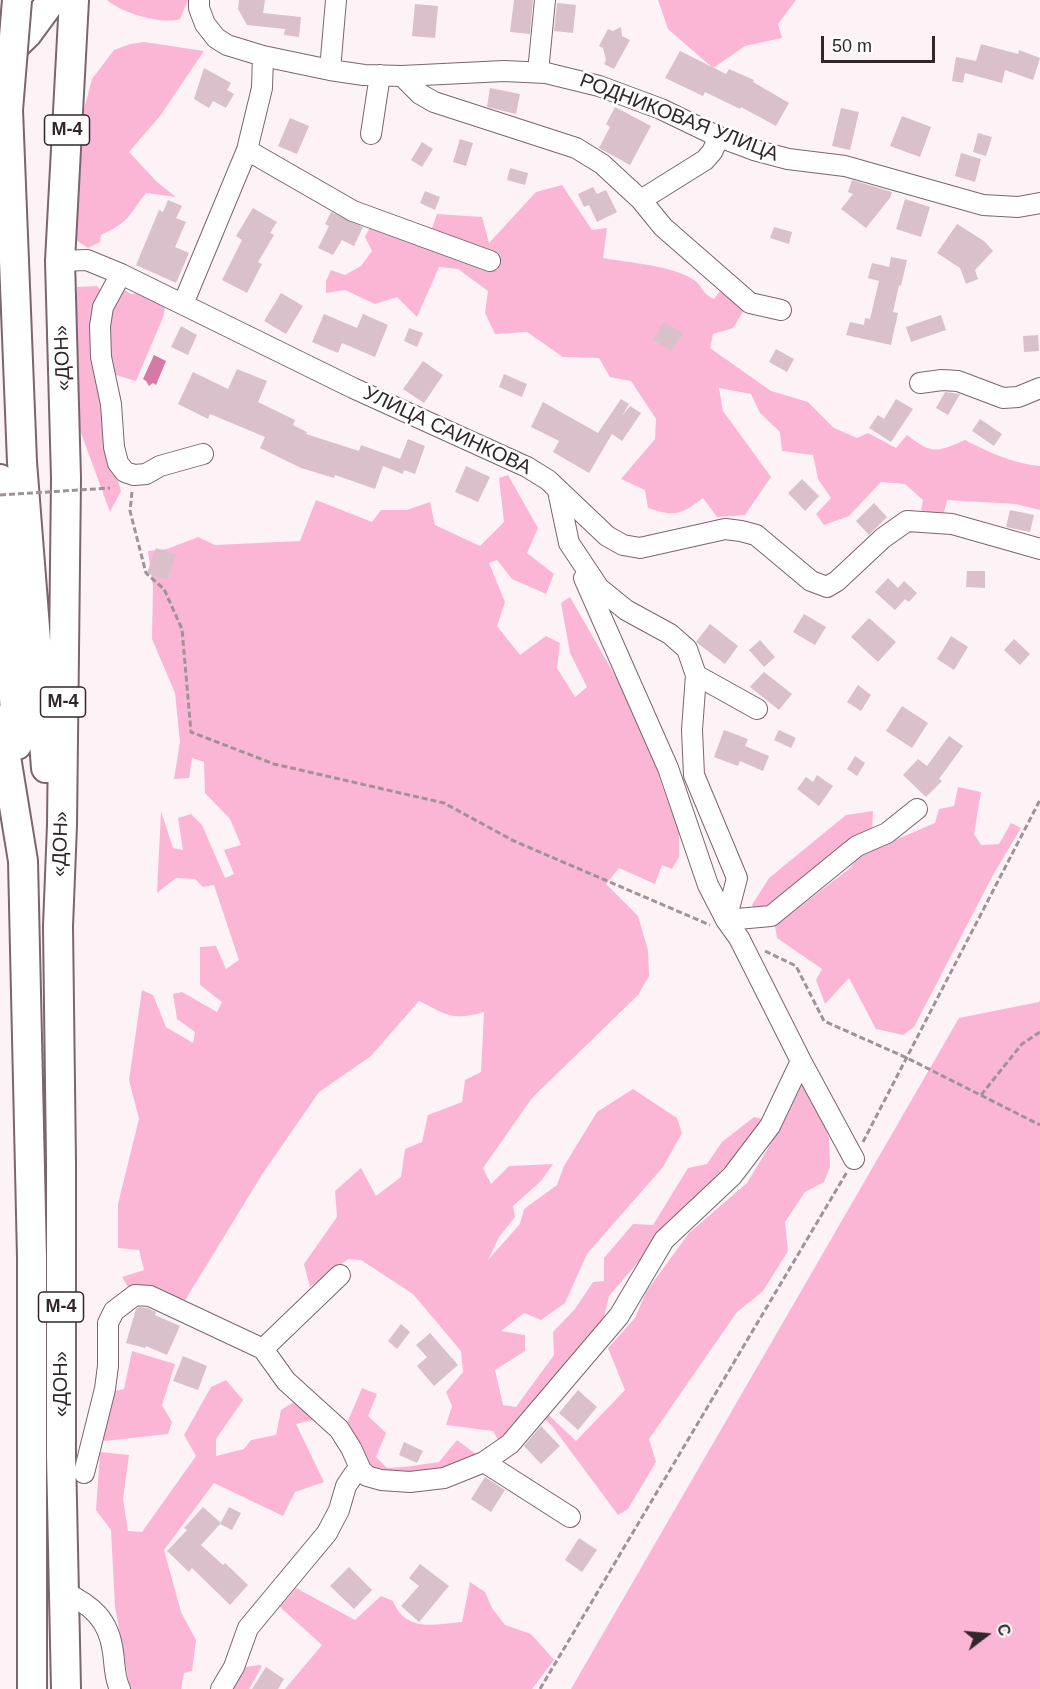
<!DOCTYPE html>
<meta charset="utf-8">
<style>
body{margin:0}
#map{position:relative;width:1040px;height:1689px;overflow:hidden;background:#fdf3f7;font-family:Arial,sans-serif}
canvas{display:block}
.north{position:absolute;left:956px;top:1605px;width:60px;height:60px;-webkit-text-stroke:4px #fff;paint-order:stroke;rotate:74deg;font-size:16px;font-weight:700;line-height:24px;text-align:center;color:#31272b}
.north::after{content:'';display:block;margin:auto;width:21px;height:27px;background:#31272b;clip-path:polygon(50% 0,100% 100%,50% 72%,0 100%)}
.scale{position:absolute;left:821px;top:36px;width:114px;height:27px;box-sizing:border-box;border:3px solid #31272b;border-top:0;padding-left:8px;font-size:18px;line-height:21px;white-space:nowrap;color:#31272b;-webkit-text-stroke:4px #fff;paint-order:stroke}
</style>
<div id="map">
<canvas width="1040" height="1689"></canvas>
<div class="north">С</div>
<div class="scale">50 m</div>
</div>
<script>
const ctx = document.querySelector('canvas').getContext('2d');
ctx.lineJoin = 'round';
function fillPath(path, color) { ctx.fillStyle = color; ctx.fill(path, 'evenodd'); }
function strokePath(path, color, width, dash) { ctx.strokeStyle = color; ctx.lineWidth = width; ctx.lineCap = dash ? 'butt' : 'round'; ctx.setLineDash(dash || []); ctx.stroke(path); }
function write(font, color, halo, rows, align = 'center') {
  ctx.font = font + ' Arial,sans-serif'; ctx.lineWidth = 5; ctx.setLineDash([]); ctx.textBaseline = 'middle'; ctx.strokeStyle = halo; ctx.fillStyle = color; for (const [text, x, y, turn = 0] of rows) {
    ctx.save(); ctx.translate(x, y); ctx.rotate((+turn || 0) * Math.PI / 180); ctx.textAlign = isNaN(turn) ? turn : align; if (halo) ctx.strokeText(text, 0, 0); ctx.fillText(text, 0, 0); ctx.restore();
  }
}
fillPath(new Path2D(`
 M107,0H188L180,19C161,25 122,13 107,0Z
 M658,0H796L778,24L782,38L745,46L713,68L668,29Z
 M144,42L204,51L160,116L129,152L157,182L176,197L146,193C140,200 135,209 129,216C122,225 111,230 101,235L100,242L88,248L76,240L84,109L92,79L114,50L130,44Z
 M562,185L592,230L607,228L603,258C630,263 671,265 694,280C703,286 701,293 714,299L719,292L734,293L746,307L733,328L713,334L710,348L771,391L808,402L834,428L857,438L868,433L896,448L907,435C932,455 938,452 965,440C988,452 1014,464 1040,466V510L1016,504L947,500L943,516L921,510L923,500L905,484L881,482L849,516L824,525L816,514L831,498L818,479L813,455L782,451L780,432L760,413L751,394L719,388L723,411L771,477L745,515L717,517L703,498C680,515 676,517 648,508L645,490L621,479L655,439L656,419L631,381L610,377L599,358L563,357L527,332L495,334L485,313L488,291L458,269L439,267L417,317L397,297L375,304L345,290L326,293V281L331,270L345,275L361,266L372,251L365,237L371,225L427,242L437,214L482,217L489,243L536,192Z
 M97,286L101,290L120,287L131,294L145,292L165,304L164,315L136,381L116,375L109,364L108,449L121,491L110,512L77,422V287Z
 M508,475L538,528L527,553L554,574L546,594L512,579L497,560L489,563L505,602L497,626L520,655L546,636L560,643L557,668L575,697L587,687L570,653L561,603L570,597L648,733L661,783L679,830V857L672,869L662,865L655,884L619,868L606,884L638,916L648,950L649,976L638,995L532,1098L483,1168L491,1184L509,1166L553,1164L541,1181L513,1206L515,1217L499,1237L488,1260L520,1224L524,1209L557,1185L564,1166L597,1112L633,1089L677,1118L682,1133L663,1167L587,1254L565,1303L541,1320L524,1313L501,1331L525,1335V1351L495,1370L503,1405L516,1407L554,1355L553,1332L575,1309L593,1282L604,1281V1258L633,1224L653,1225L688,1168L707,1164L722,1142L754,1117L762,1119L757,1132L658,1239L609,1296L601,1330L536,1403L576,1441L625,1390L608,1348L635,1318L646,1292L689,1233L747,1183L782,1125L802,1085L817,1100L829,1139L830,1167L824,1182L805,1192L785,1222L788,1251L763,1291L737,1312L649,1439L656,1462L628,1509L618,1515L552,1426L534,1408L502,1446L493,1431L446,1425L452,1406L446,1392L463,1372L461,1351L413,1294L361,1260L348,1259L310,1287L304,1264L337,1217L335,1191L361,1168L376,1196L401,1177L405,1149L422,1142L428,1115L462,1102L465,1080L481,1072L484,1012C452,1021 447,1015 419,1001L371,1056L319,1092L263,1173L184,1302L130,1290L122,1277L144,1270L139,1250L118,1248V1204L139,1119L129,1080L142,990L153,995L166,1027L193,1043L195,1032L177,1019L173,994L182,992L217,1012L222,1002L200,985V947L216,946L226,969L239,960L214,885L203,887L195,879L176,878L157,893L161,811L173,848L183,850L178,818L191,814L202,825L225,878L234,874L224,850L241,845L230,819L205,793L204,762L192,758L189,778L174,779L180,742L175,693L152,639L153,587L148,551L167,549L198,537L215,545L300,541L316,500L372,522L381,510H407L430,502L435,525L480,546L504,522L499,478Z
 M958,787L981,792L974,834L981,845L999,844L1011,823L1021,828L993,875L914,1027L903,1035L876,1029L849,978L825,1004L816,980L822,969L777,938L775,926L850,868L860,855L935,823L939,809L954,806Z
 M873,811L872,834L775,909L756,913L752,905L769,878L846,815Z
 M1040,1000V1689H571L959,1018L1039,1002Z
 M132,1351L175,1364L162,1405L172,1422L168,1434L105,1441L99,1433L110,1392L124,1389Z
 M226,1380L243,1400L216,1439V1456L244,1449L251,1440L276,1435L281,1410L297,1400L324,1417L296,1424L324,1482L295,1492L283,1516L214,1483L164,1550L181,1612L196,1640L192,1671L184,1673L181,1689H130L115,1607L111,1530L96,1510L100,1452L129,1455L123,1499L128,1531L142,1532L196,1456L184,1435L211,1387Z
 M362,1388L377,1394L368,1416L386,1433L376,1457L387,1468L404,1467L439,1462L457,1440L481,1458L442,1472L382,1476L363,1464L347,1423Z
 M470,1582L485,1592L492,1608L505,1625L531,1634L554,1660L532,1689H285L322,1645L280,1607L296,1588L355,1620L381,1596L393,1601C406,1633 434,1624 462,1622Z
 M259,1665L262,1666L249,1689H232L246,1667Z`), '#fcb6d5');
fillPath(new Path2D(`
 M154,355L166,361L156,385L153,383L149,386L146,381L143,379Z`), '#d57aa5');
fillPath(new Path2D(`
 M239,0H265L263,13L301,17L299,37L284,35L285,29L247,25L238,9Z
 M514,0H533L530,34L510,32Z
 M557,3L576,5L573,33L554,31Z
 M415,4L438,6L435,38L412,36Z
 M621,27L622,36L630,40L614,69L604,64L606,60L603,48L599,46L608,29L613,31Z
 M981,44L1018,54L1019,50L1040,58L1033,80L1005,70L1002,83L965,73L963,83L952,81L956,57L976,61Z
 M680,51L726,74L729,69L754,80L753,82L789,103L776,126L741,107L740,109L705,92L703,96L665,78Z
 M204,68L231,83L227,90L234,94L226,108L213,101L209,108L194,99Z
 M490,88L520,94L516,114L487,107Z
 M615,107L651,126L630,165L599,148L610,127L606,124Z
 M841,108L859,112L850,150L832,146Z
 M902,116L931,127L920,157L890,146Z
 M290,118L309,126L297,154L278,146Z
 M978,133L992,137L986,156L973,152Z
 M460,139L473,143L466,166L453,162Z
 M422,142L433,149L422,167L411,160Z
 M961,153L981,159L975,182L955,176Z
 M510,168L528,173L525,185L507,180Z
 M852,180L892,192L890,198L866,228L841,209L853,194L848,192Z
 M593,187L597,194L606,190L617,212L597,222L589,205L584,207L578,194Z
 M425,191L440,197L435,210L420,203Z
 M905,199L930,207L921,237L896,229Z
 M168,200L182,206L176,218L186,222L175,247L189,253L176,283L136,265L159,210L163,212Z
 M253,208L277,222L270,233L274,235L258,262L262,264L247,293L222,280L242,240L236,236Z
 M331,212L363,227L354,246L342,240L333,255L318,248L329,226L325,224Z
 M957,224L984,241L993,251L975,270L978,279L966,284L960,268L937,253Z
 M774,227L792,232L789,244L770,238Z
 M891,257L907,260L901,286L899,285L893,312L898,313L891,345L846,335L850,322L864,325L865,318L870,319L879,281L868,278L872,263L889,267Z
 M281,293L303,306L286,334L264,321Z
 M324,314L357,328L363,314L388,325L375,357L342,343L338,353L312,342Z
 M941,315L946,330L911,342L906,327Z
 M663,322L683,333L672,351L653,340Z
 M181,326L197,335L188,355L171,347Z
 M409,328L423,333L417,347L404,341Z
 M1038,335L1039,351L1024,352L1023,336Z
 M776,349L794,359L787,372L769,362Z
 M423,361L443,375L424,403L403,389Z
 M237,369L267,381L258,402L295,420L293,425L307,432L306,434L359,451L361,445L400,459L408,439L425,446L415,474L404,470L403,474L383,466L375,489L335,475L334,478L301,468L260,448L265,437L210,414L208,419L178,404L193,372L228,389Z
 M504,374L527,384L522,397L499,387Z
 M945,392L960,394L948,415L936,408Z
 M621,399L629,404L622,416L630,406L641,413L622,441L612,434L589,473L553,452L559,441L531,427L543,402L598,433Z
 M896,399L913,409L891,442L869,428L878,415L884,419Z
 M980,419L1002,434L994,446L972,431Z
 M466,466L490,477L478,502L455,492Z
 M802,479L819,496L805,511L788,493Z
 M874,503L887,517L869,535L856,521Z
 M1010,510L1034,515L1030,532L1006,527Z
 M156,548L176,555L167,580L147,573Z
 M967,571H985V588L966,587Z
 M888,578L898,588L904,581L917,593L909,602L905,599L895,610L875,592Z
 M804,614L826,627L815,645L793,632Z
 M869,618L896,642L878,662L851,637Z
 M710,624L738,646L725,664L696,642Z
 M951,636L968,647L954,670L937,659Z
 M1014,639L1030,654L1020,665L1004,650Z
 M760,640L775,657L764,667L749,650Z
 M764,672L792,694L779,710L750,687Z
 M858,685L871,695L861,711L847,702Z
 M902,706L928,723L912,748L886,731Z
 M724,730L748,739L745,746L769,756L763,771L740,761L738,766L714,757Z
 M779,730L796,738L791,748L774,740Z
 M949,736L963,746L939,779L942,781L926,797L903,775L918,759L927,766Z
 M855,756L865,763L857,776L847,769Z
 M817,775L833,786L819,806L797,789L806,777L813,782Z
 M139,1307L147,1308L156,1312L155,1315L180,1326L167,1355L146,1346L145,1348L126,1343L136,1309Z
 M401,1324L410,1332L397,1349L388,1341Z
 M430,1333L458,1365L434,1386L417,1366L427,1357L416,1345Z
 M183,1356L207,1366L198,1390L173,1381Z
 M578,1390L597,1407L578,1430L559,1413Z
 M541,1426L560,1446L541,1464L524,1446Z
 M404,1442L423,1451L417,1463L399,1455Z
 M485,1477L505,1490L491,1512L471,1499Z
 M203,1507L221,1523L201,1545L223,1565L225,1563L248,1585L230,1605L192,1568L189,1572L167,1551L187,1530L184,1528Z
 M229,1507L241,1513L232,1530L220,1524Z
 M579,1538L597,1550L582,1572L565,1560Z
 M420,1564L449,1586L419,1622L401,1606L419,1586L409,1578Z
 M349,1567L372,1590L354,1609L330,1586Z
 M266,1667L284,1679L278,1689H252Z`), '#d9c0ca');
const minor = new Path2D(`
 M199,0V8L205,24L216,38L227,45L263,56L330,70L364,75L402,76L504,71L546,73L599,86L661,109L719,137L754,150L788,159L845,166L983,205L1018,207L1040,203
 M330,70L336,0
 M538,72L545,0
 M402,76L420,94L434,102L576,148L602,164L641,200L663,227L750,303L781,310
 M371,134L380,75
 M247,150L353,211L490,261
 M641,200L705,160L712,152L719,137
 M60,261L87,260L121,274L353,388L527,467L548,480L607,536L623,545L640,548L725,529L741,531L756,535L811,581L827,587L837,581L883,538L907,521L952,524L1040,549
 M121,274L103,307L100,326L101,357L111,404L114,447L118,463L125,472L134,475L146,474L160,466L203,454
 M183,304L247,150L262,88L263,56
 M920,383L942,380L958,381L1003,398L1018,397L1040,388
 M558,491L569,543L599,588L626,610L670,634L687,649L696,675L692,730L694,775L737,878L726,920L739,938L801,1061L854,1159
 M584,578L668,768L708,885L726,920L771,916L857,846L887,833L917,809
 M696,675L757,709
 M263,1349L286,1381L339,1429L351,1448L361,1470L367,1476L381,1480L410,1482L444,1478L484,1462L570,1517
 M484,1462L510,1444L619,1316L664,1240L732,1176L770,1126L801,1061
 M84,1473L105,1389L108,1366V1323L114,1311L135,1295L150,1296L263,1349L340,1275
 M64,1592C92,1605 109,1620 113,1652C115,1665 114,1677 120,1689
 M221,1689L234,1667L248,1628L327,1533L339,1510L346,1486L354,1474L361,1470`);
const highway = new Path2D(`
 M2,58L27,34L52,0
 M8,110L22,462L46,768
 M0,479L17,745
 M0,720L23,861L32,1258V1689
 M66,1689L61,1455V1163L58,926L62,825L66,478L60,261L74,0`);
strokePath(minor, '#7b656e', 22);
strokePath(highway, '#7b656e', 32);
strokePath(new Path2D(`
 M132,492L130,511L146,573L164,589L182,629L191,732L274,764L444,803L514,841L710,925
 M765,951L796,966L824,1021L907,1058L1040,1125
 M981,1095L1022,1044L1040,1032
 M863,1142L1040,800
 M540,1689L847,1172`), '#9e9498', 3, [6, 3]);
strokePath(minor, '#fff', 20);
strokePath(highway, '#fff', 28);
const highwayBridge = new Path2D(`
 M8,110L17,0`);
strokePath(highwayBridge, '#7b656e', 32, []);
strokePath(new Path2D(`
 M0,495L110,488`), '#9e9498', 3, [6, 3]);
strokePath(highwayBridge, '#fff', 28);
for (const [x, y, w] of [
 [67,130,45],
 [63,702,45],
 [61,1307,45]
]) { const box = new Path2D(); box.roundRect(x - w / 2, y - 15, w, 30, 4.5); ctx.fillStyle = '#fff'; ctx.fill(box); strokePath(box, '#31272b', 1.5); }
write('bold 18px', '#31272b', null, [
 ["М-4",67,130],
 ["М-4",63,702],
 ["М-4",61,1307]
]);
write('20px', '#31272b', '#fff', [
 ["РОДНИКОВАЯ УЛИЦА",679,118,21],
 ["«ДОН»",63,358,-92],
 ["УЛИЦА САИНКОВА",447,431,25],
 ["«ДОН»",61,844,-88],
 ["«ДОН»",61,1384,-90]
]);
</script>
